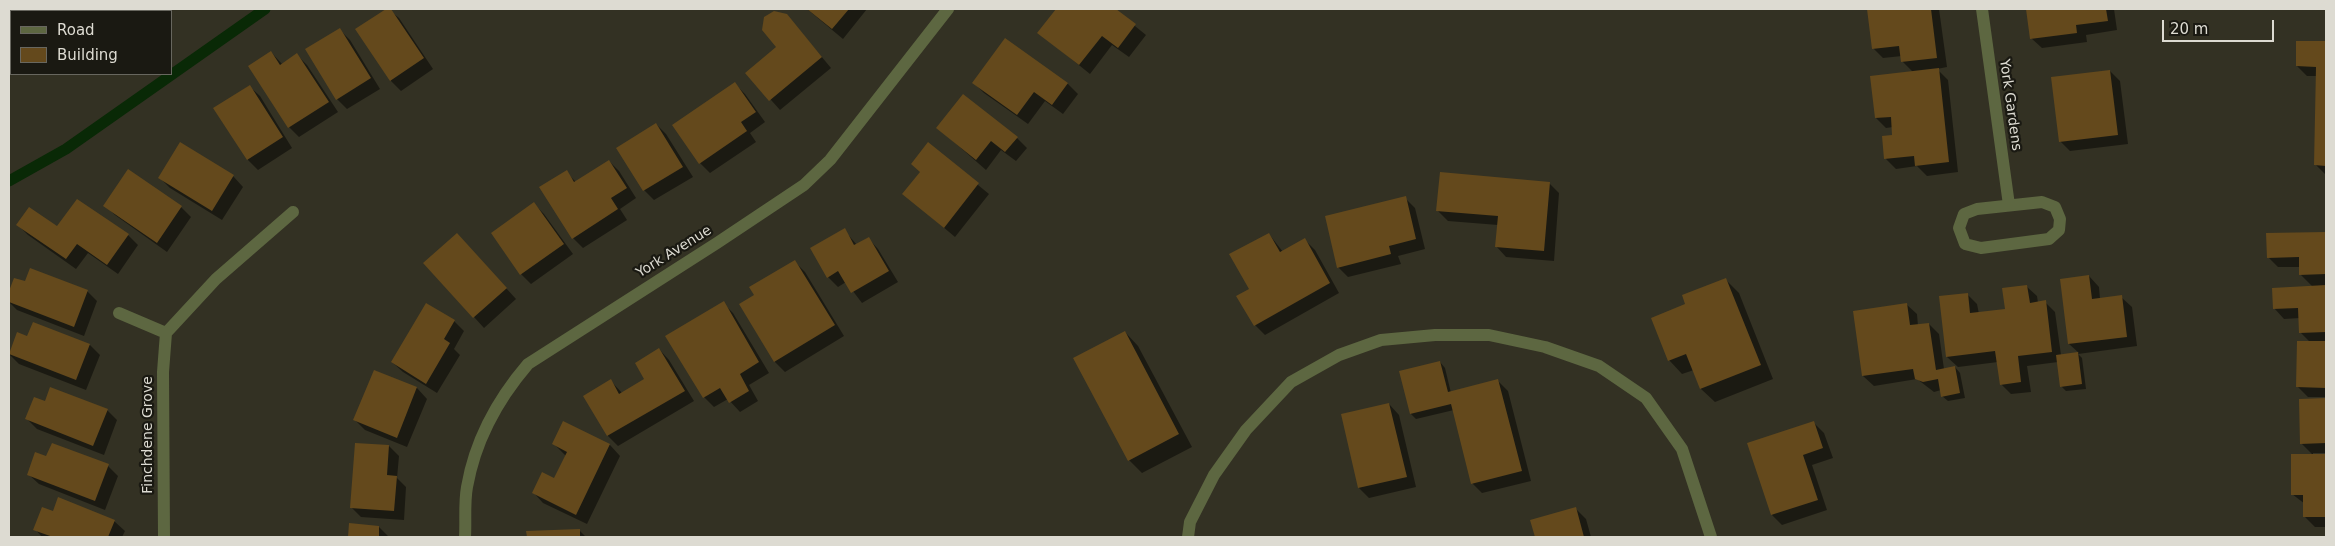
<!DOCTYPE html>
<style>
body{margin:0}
#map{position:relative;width:2335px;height:546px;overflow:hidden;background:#333123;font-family:"DejaVu Sans",sans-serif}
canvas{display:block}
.frame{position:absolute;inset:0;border:10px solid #dddbd2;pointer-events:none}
.legend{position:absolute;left:10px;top:10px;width:162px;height:65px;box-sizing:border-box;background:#1a1912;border:1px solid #68675f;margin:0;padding:6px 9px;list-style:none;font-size:15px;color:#dddbd2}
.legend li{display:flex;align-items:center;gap:10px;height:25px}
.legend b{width:25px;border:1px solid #68675f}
.scale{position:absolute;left:2162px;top:20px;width:112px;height:22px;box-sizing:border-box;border:2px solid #dddbd2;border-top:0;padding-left:6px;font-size:15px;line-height:18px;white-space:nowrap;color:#dddbd2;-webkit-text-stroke:4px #1a1912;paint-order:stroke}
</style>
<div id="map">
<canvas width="2335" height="546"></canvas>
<div class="frame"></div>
<ul class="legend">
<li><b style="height:6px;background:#5d6741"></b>Road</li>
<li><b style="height:14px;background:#64491c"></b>Building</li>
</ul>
<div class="scale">20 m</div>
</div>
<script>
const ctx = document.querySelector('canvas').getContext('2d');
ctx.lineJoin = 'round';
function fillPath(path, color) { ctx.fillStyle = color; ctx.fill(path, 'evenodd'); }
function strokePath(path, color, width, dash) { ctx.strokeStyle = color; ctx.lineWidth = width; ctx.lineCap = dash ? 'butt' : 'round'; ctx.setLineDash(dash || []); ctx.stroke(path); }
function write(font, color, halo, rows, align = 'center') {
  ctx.font = font + ' "DejaVu Sans",sans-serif'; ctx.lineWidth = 4.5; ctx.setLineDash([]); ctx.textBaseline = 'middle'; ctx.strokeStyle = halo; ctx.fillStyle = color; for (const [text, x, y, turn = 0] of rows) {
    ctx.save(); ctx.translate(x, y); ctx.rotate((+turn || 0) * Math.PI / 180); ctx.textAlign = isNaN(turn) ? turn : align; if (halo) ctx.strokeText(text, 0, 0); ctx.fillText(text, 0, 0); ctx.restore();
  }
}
fillPath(new Path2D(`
 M9,9L16,11H11V52L9,58Z
 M21,9H50L49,11H27Z
 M388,9L399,18L433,69L401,91L391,81L357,30Z
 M807,9H867L843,39Z
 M1057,9H1114L1146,35L1129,57L1112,45L1090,74L1039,33Z
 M1869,9H1939L1947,67L1937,69L1948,80L1958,172L1927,176L1917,166L1896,169L1886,159L1894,136L1893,127L1886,128L1876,118L1913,72L1902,61V56L1883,58L1873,48Z
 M2028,9H2114L2117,30L2086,35L2087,42L2042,48L2031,38Z
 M796,26L831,68L780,110L747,73L778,47Z
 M340,30L350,40L380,89L347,109L337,99Z
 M1005,39L1068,84L1078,94L1063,114L1045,101L1028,124L984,93L974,83Z
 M2298,43H2326V175L2316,165L2317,76H2307L2297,66Z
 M271,52L282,64L297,55L307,65L338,112L299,137L289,127Z
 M2110,71L2120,81L2128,144L2070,151L2060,141Z
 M735,84L745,94L765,122L750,133L756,142L710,173L700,163Z
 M249,86L260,96L292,148L258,170L248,160L215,108Z
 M656,124L666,134L693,177L654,200L644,190Z
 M938,128L1017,138L1027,148L1016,161L1001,150L986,170Z
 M181,144L233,176L243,187L222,220L170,188L160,178Z
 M928,144L989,194L955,237L904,194L921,173Z
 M609,161L619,171L636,198L620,209L627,220L583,248L573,238L566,172L576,182Z
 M1549,183L1559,193L1554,261L1506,257L1496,246L1498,225L1448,221L1438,211Z
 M1405,198L1415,208L1425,249L1398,256L1401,264L1348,277L1338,267Z
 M534,204L544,214L573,254L531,284L521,274Z
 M105,205L181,207L191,217L167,252L115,215Z
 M18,225L128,235L138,245L118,274L88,253L76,269L28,235Z
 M844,230L857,245L868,238L878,249L898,282L862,303L846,282L838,287L828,277Z
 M2326,233V453H2313V455L2301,443L2326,397H2308L2298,387L2310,342L2301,333L2300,318L2284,319L2274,308L2313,287L2301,275V267H2278L2268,257V234Z
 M1269,234L1283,252L1305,240L1315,250L1339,293L1265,335L1255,325L1251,289Z
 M467,245L516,299L484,328L425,263Z
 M795,262L805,272L844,336L785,372L775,362L740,304L756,295Z
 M2089,276L2099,287L2100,299L2121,297L2132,307L2137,346L2078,354L2082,358L2086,389L2066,391L2061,386L2058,362L2027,366L2031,392L2011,394L2001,384L1998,362L1958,367L1947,357L1967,294L1977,304L1979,314L2006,310L2026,286L2037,296L2038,303L2045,302L2055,312L2061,355L2079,353L2069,344Z
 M15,279L25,283L87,291L97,301L84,336L17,310L9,302V295Z
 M1725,279L1739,293L1773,379L1715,402L1701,389L1694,370L1682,374L1669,360L1687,305Z
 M723,303L733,313L769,373L749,385L758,401L740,412L728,399L714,407L704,397Z
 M427,304L454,321L464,331L454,349L460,355L437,393L403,372L392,362Z
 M1906,304L1917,314L1918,326L1929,324L1939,334L1944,369L1955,367L1960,373L1965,398L1948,401L1942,396L1941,390L1934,392L1917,379L1874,386L1863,376Z
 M33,324L90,345L100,355L86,390L19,364L9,354L28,338Z
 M1125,332L1138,346L1192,447L1142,473L1129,460Z
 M659,349L669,360L694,401L618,446L608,436L585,396L611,381L622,393L646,379Z
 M1440,362L1445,368L1451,393L1498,381L1508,391L1531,481L1482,493L1472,483L1454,410L1416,419L1411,414L1401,372Z
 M375,371L417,388L427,399L407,447L365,430L355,420Z
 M46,402L107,410L117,420L104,455L37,429L27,419Z
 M1389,404L1399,415L1416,487L1369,498L1359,488Z
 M564,423L610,445L620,456L587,524L543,503L533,492L555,480L566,456L554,444Z
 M1814,423L1824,433L1833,458L1812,465L1827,510L1782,525L1772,515Z
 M389,446L399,456L397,478L406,487L404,520L361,517L351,507Z
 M2292,456H2326V527H2315L2305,517V504L2292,494Z
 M47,458L108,466L118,476L105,510L39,484L28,474Z
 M1576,509L1586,519L1591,537H1536L1532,521Z
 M53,512L114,521L125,531L122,537H42L35,529Z
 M350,525L379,527L389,537H349Z
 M579,530L586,537H528V532Z`), '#0007');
strokePath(new Path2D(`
 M9,181L66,149L265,9`), '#092906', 11);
fillPath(new Path2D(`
 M386,9H391L424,58L390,81L355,29Z
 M807,9H849L832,29Z
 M1056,9H1116L1136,24L1118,48L1102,36L1079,65L1037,33Z
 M1867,9H1931L1937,58L1901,62L1899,46L1872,49Z
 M2026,9H2106L2108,21L2076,25L2077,33L2030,39Z
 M774,11L787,14L822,57L769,101L745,73L776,47L762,30L764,17Z
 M340,28L371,78L336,100L305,49Z
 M1005,38L1068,83L1052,105L1034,92L1017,115L972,83Z
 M2296,41H2326V166L2314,165L2316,67L2296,66Z
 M271,51L280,65L297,53L329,102L288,128L248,66Z
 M1939,68L1949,162L1915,166L1914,156L1884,159L1882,136L1892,135L1891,117L1875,118L1870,76Z
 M2110,70L2118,135L2059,142L2051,77Z
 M735,82L756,112L741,122L747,131L699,164L672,125Z
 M250,85L283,137L247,160L213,108Z
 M963,94L1018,137L1005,152L991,141L976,160L936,128Z
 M656,123L683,167L643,191L616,148Z
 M180,142L234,175L212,211L158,178Z
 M928,142L979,183L944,228L902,194L920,172L911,164Z
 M609,160L627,188L611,198L618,209L572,239L539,187L567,170L574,182Z
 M128,169L182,206L157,243L103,206Z
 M1440,172L1550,182L1544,251L1495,247L1498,216L1436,211Z
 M1406,196L1416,239L1389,246L1391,254L1337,268L1325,216Z
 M77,199L129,234L107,265L77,244L66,259L16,225L29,207L57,226Z
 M534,202L564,244L520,275L491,233Z
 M845,228L854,245L869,237L889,271L851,293L838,271L827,278L810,248Z
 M2326,232V274L2299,275V257L2267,258L2266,233Z
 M457,233L507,288L473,318L423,263Z
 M1269,233L1280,252L1305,238L1330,283L1254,326L1236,296L1249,289L1229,254Z
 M795,260L835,325L774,362L739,304L754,295L749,287Z
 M30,268L88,290L74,327L9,302V291L14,278L25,281Z
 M2089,275L2092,299L2122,295L2127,337L2068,344L2060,279Z
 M1726,278L1761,365L1700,389L1686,354L1668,361L1651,318L1685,304L1682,295Z
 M2027,285L2030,303L2046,300L2052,352L2018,356L2021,382L2000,385L1995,351L1946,357L1939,296L1968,293L1970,313L2005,309L2002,288Z
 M2326,285V332L2299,333L2298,308L2273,309L2272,288Z
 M724,301L759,362L740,374L749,391L729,403L720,388L703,398L665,336Z
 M426,303L455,320L444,339L450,343L426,384L391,362Z
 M1907,303L1910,325L1929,323L1936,370L1955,366L1960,393L1941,397L1938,379L1923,382L1915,379L1913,369L1862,376L1853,311Z
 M33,322L90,344L76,380L9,354L17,332L27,336Z
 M1125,331L1179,434L1128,461L1073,358Z
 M2297,341H2326V388L2296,387Z
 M659,348L685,391L607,436L583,396L611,379L619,394L644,379L635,363Z
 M2078,352L2082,384L2060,387L2056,355Z
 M1440,361L1448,392L1498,379L1522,471L1471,484L1451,404L1410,414L1399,371Z
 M374,370L417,387L397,438L353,420Z
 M50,387L108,409L93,446L25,419L34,397L45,401Z
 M2326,398V443L2300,444L2299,399Z
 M1389,403L1407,477L1358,488L1341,414Z
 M563,421L610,444L576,515L532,493L542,472L554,478L567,452L552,444Z
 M1814,421L1823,448L1803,455L1818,500L1771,515L1747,443Z
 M52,443L109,464L95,501L27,475L35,452L46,456Z
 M355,443L389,445L387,475L397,476L394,511L350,508Z
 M2291,454H2326V517H2303V495H2291Z
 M58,497L115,520L108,537H53L33,530L42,507L53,511Z
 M1576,507L1584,537H1535L1530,520Z
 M349,523L379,526V537H348Z
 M580,529V537H527L526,531Z`), '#64491c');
strokePath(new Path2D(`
 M1982,9L2009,205
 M2042,202L2055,207L2060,219L2059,230L2049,239L1981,248L1965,244L1959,228L1964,214L1977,209Z
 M119,313L166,333
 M164,537L163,372L166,333L216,279L293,212
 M465,537C466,521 464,503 467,487C475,441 498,399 528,364L717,243L804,185L830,160L948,9
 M1188,537L1190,522L1214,475L1246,430L1291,382L1339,355L1381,340L1435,335H1489L1545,347L1599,366L1646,398L1682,449L1711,537`), '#5d6741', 12);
write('14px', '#dddbd2', '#1a1912', [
 ["York Gardens",2010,105,82],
 ["York Avenue",674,252,-32],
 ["Finchdene Grove",148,435,-90]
]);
</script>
